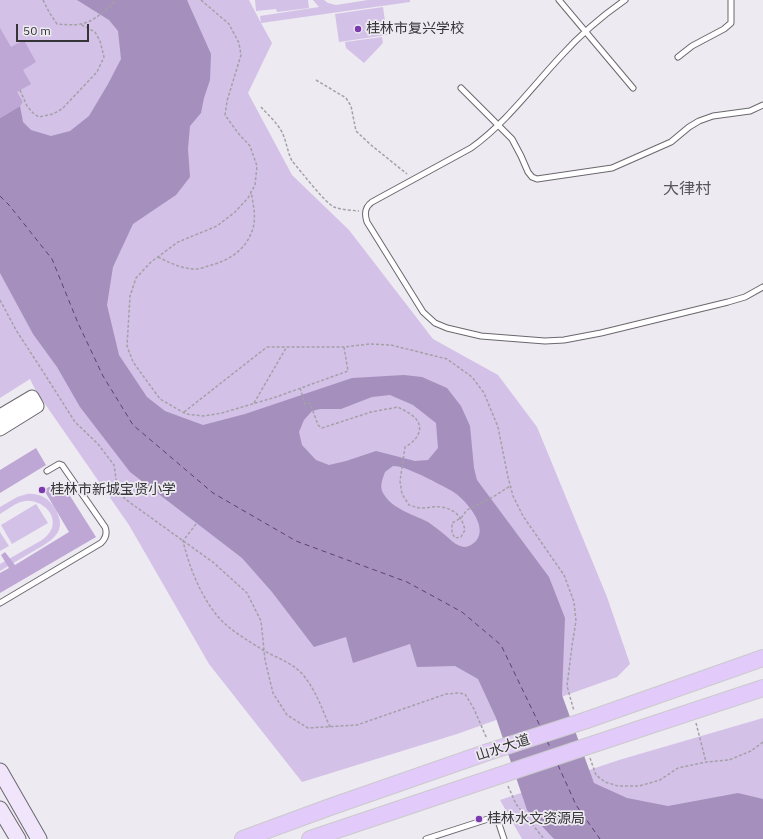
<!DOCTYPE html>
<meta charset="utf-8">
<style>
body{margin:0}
#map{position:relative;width:763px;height:839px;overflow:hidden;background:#edeaf1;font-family:"IBM Plex Sans",sans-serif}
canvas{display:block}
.scale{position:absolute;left:16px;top:24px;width:73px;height:18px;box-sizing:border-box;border:2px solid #353437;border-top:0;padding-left:5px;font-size:12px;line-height:14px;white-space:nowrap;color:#353437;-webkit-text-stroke:3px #edeaf1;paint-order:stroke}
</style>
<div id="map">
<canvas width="763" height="839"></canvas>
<div class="scale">50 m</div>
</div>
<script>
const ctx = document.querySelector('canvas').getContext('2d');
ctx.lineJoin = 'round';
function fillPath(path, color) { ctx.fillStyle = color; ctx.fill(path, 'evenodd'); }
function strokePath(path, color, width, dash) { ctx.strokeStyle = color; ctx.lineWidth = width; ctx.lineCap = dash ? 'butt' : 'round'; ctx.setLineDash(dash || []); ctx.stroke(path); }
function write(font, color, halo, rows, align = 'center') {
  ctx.font = font + ' "IBM Plex Sans","Noto Sans SC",sans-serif'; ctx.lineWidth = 3.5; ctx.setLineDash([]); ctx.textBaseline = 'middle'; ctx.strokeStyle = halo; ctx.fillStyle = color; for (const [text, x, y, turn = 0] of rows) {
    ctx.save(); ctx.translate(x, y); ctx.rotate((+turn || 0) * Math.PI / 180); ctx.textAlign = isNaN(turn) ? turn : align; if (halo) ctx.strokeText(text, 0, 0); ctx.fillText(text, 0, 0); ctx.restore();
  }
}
fillPath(new Path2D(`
 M0,0H249L261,23L260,16L319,7L313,0H324L328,3L336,5L368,0H410V2L261,23L272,43L248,93L292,175L349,230L433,339L498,375L537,427L607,597L630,664L617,677L457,734L302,782L209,664L129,525L36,391L30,379L0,398Z
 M255,0H308L309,8L277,12L276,9L256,11Z
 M383,7L387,35L339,42L335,14Z
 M382,37L383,43L364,63L346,48L345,42Z
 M27,494C39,493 48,498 54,507C70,532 51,541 32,552C22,558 11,564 0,571V564L42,540C46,537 50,533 52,528C57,512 39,499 25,501C16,502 7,510 0,514V507L17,497Z
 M36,504L48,523L12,544L1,525Z
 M0,532L9,546L0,551Z
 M763,718V839H522L500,800L619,760Z`), '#d3c1e7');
fillPath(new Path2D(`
 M77,0H187L211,54L210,80L204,98L201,113L190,126L188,149L190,177L176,195L133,224L113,267L107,305L119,355L147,397L165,411L203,425L245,414L352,378L404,375L422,377L447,388L461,406L470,426L474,468L477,480L549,577L565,618L562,695L594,783L627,798L668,806L738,793L763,799V839H554L527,810L496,718L478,679L455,666L417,667L410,644L353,663L346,637L314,647L272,592L242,558L130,472L80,407L57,367L33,334L0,273V118L20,106L23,122L31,130L51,136L70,131L89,116L108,84L121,59L118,31L109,20ZM390,395L413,405L436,423L438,448L428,460L415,461L376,451L346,461L329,465L316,460L302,445L299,432L304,420L312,411L320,409H341L372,397ZM393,466C405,465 441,485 452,491C465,499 489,526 476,541C473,544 470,546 466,547C457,547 451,540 445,535C440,531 434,526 428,522C412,514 392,509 383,493C379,486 383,478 385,472Z`), '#a58fbc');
strokePath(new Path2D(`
 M0,196L9,205L52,259L78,323L103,376L133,425L213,493L296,541L407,582L462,612L501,645L541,728
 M547,741L551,749
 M558,765L576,805L600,839`), '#5e3f7a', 1, [5, 4]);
fillPath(new Path2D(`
 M0,28L11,47L24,40L36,62L23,70L31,84L17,92L23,102L20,106L0,118Z
 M36,448L46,465L0,493V470Z
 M60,480L96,537L0,593V573L9,568L1,555L5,552L15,565L69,532L44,490Z`), '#bea7d5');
const service = new Path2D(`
 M559,0L633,88
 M625,0C602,16 580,35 561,56C532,87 506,123 471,148L372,202C365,207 364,213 367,222L423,312L435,323L447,328L481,336L545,341L564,340L601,333L728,302L745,297L763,287
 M678,57L692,46L724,29L731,23V0
 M461,88L512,139L521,156L528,172L532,177L537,179L612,168L671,142L689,127L699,121L713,116L750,111L763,105
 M0,603L101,543C106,538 107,532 105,527L62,465L59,464L47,471
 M426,839L491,818L498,821L504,839`);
const tertiary = new Path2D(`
 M0,416L32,397L37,406L0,429`);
const secondary = new Path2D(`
 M0,771L39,839
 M0,809L18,839`);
const primary = new Path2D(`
 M587,720L763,658
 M597,743L763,688
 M243,839L330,807L488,752
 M310,839L498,776`);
strokePath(service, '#6a676d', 7);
strokePath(tertiary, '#6a676d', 15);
strokePath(secondary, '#6a676d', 17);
strokePath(primary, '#cacacb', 18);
strokePath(new Path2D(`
 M43,0L49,12L57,24C87,27 91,22 113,4L114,0
 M201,0L229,24L239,43L241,55L227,101L225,115L238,133L250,146L257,166L255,185L248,198L235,212L217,226L178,242L151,262L136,278L130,296L127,346L133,362L160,399L186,414L203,416L222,413L276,397L348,371L344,347L370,344L391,345L447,359L472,377L484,393L498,427L508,477L513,496L523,516L564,575L574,602L576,621L572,646L567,686L574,711
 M316,80L346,98L351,106L356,131L371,145L407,174
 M20,90L27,106L33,113L39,117L53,114L62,109L97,72L104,57L100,41L95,32L80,24
 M261,107C269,116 280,125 284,137C287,145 288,153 292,161C300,170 326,204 334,207C342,210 351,210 359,211
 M158,257C170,263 182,269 196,269C200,269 205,267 208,266C228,261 245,251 252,231C257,219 253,204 251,191
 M0,300L16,330L42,370L75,422L98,444L114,465L117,486L125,499L214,563L247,593L261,621L265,660L273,693L287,715L308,728L357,725L446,694L458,693L465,694L474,709L487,739
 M300,388L305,404L310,403L318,425L322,428L371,412L398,407C403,410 408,412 413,416C426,427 418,440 405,447L400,481L402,494L409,505C413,506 417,508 422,508C428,508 435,506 441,507C455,509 462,517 465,530L461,537L455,538L452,533V523L461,518L467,510L493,497L510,486
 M254,403L286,348
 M184,412L267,347H344
 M196,524L183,541C189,566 199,592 215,613C226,628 247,640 263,650C276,658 294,663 304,676C316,691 322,709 330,727
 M696,723L706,762
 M590,758L596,775L605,782L618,786H639L660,780L678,768L706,762L729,760L751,751L763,742
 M508,786L516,804L544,839`), '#a3a1a6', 1.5, [3, 2]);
strokePath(service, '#fff', 5);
strokePath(tertiary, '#fff', 13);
strokePath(secondary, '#f1e5fc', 15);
strokePath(primary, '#e2cafa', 16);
const primaryBridge = new Path2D(`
 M488,752L587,720
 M498,776L597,743`);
strokePath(primaryBridge, '#cacacb', 18, []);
strokePath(primaryBridge, '#e2cafa', 16);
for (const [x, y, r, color] of [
 [358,29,4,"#7c3aaf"],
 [42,490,4,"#7c3aaf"],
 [479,819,4,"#7c3aaf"]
]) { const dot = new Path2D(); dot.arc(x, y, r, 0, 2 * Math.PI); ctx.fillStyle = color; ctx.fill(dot); strokePath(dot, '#edeaf1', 1.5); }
write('14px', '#353437', '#edeaf1', [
 ["桂林市复兴学校",366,29],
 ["桂林市新城宝贤小学",50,490],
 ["桂林水文资源局",487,819]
], 'left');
write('14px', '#353437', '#edeaf1', [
 ["山水大道",503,748,-18]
]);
write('16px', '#59565c', '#edeaf1', [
 ["大律村",687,189]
]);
</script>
